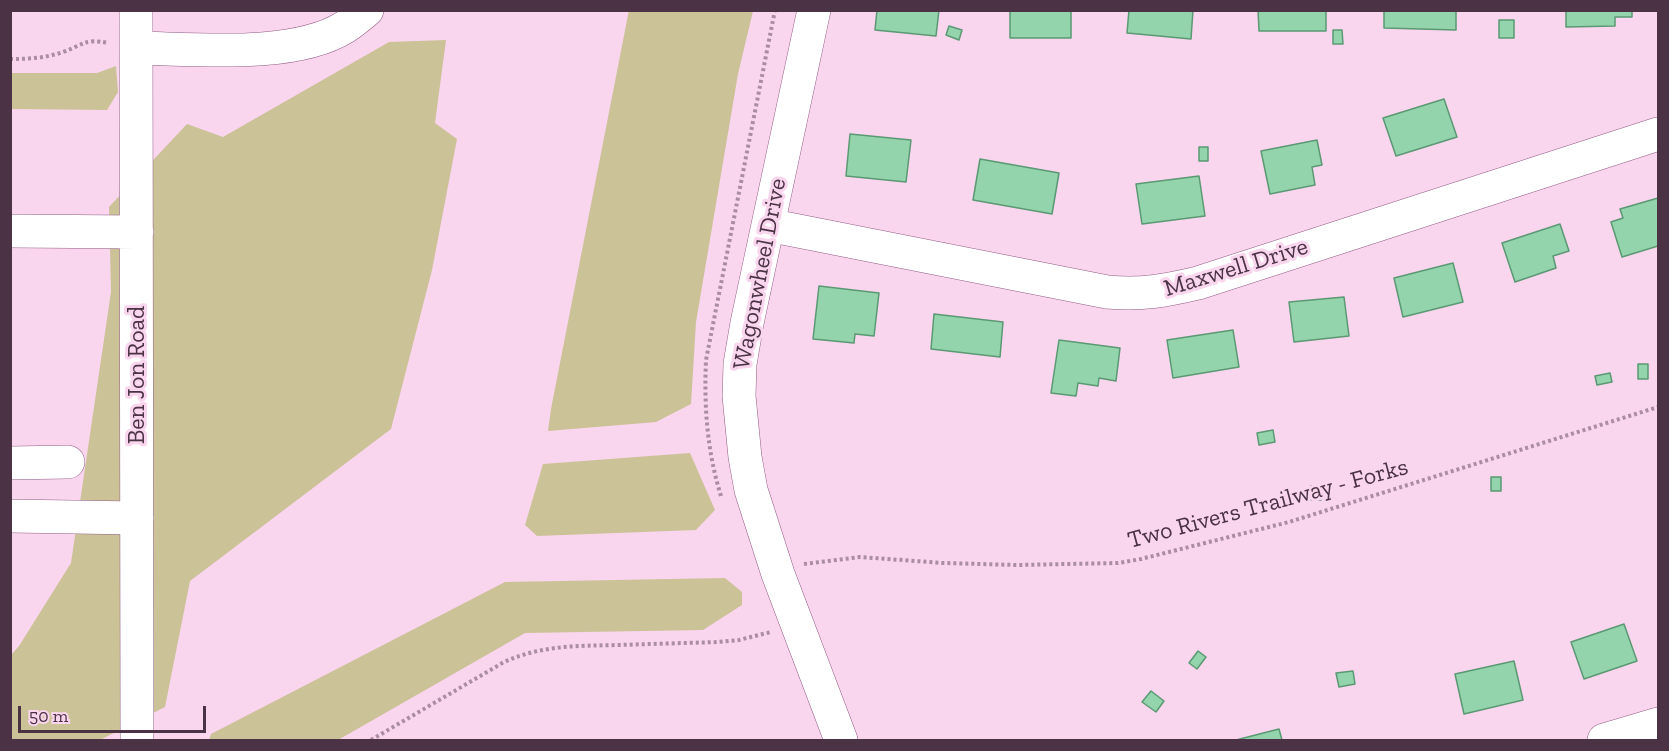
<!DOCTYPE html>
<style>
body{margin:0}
#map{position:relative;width:1669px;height:751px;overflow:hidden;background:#f9d5ee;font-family:"Zilla Slab",serif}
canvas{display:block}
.frame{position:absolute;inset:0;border:12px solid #4b3345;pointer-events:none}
.scale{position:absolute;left:18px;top:706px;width:188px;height:27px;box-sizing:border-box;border:3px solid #4b3345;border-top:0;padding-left:8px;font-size:18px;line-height:21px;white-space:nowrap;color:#4b3345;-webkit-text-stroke:4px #f9d5ee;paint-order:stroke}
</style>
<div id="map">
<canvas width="1669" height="751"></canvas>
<div class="frame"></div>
<div class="scale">50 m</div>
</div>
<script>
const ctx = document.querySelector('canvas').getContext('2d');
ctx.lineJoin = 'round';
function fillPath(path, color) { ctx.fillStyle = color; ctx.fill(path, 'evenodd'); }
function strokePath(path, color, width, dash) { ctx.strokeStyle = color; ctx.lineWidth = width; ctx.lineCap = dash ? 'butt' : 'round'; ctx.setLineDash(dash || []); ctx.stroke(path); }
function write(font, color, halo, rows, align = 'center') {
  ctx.font = font + ' "Zilla Slab",serif'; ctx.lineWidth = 6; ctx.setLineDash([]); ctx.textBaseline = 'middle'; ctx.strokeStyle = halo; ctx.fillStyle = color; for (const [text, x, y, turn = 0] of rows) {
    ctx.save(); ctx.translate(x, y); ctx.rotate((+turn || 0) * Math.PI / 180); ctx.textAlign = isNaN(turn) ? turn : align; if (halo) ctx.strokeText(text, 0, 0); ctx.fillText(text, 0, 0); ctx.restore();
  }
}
fillPath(new Path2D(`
 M629,10L753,11L738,74L696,322L691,404L656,422L548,431L551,409Z
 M446,40L435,123L457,139L432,270L391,429L190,581L165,707L100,740H11V655L19,646L71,563L111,292L109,207L187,124L223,137L389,42Z
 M116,66L118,92L107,110L11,109V73H97Z
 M690,453L715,510L696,530L537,536L525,525L543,464Z
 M725,578L742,592V605L703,630L525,633L338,740H209L211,734L505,582Z`), '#ccc297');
const building = new Path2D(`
 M877,10H939L936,36L875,30Z
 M1010,10H1071V38H1010Z
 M1129,10H1193L1191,39L1127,33Z
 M1258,10H1326V31H1259Z
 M1384,10H1456V30L1384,28Z
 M1566,10H1632V17H1615V26L1566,27Z
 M1499,20H1514V38H1499Z
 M949,26L962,30L959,40L946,35Z
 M1333,30H1342L1343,44H1333Z
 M1444,99L1457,137L1396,156L1383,118Z
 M850,134L911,140L906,182L846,176Z
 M1317,140L1322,165L1312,167L1315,185L1270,194L1261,151Z
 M1199,147H1208V161H1199Z
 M980,159L1059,173L1052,214L973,200Z
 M1199,176L1205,216L1142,224L1136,184Z
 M1658,198V246L1622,257L1611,222L1623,218L1620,209Z
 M1560,224L1569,251L1553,256L1556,268L1515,282L1502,243Z
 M1453,263L1463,302L1403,317L1394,278Z
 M819,286L879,293L874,336L855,334L854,343L813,339Z
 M1344,297L1349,336L1294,342L1289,302Z
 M934,314L1003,322L1000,357L931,349Z
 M1233,330L1239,367L1173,378L1167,340Z
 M1059,340L1120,348L1116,381L1099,378L1098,386L1078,383L1076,396L1051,393Z
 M1638,364H1648V379H1638Z
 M1610,373L1612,382L1597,385L1595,376Z
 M1273,430L1275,442L1259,445L1257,433Z
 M1491,477H1501V491H1491Z
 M1311,486H1321V500H1311Z
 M1624,624L1637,661L1584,679L1571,642Z
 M1198,651L1206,657L1197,669L1189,663Z
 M1514,661L1523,700L1464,714L1455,674Z
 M1353,671L1355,684L1339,687L1336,673Z
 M1151,691L1164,701L1156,712L1142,702Z
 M1279,729L1282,740H1236Z`);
fillPath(building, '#94d4ac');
strokePath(building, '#5a9973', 1.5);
const minor = new Path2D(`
 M136,10L137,740
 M814,10L747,323L740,364L739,396L745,457L751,490L778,574L841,740
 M136,48C196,49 294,59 345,27C353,22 360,16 367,10
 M768,225L1107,292C1142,295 1164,291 1198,283L1658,134
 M10,231L137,232
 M10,463L68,462
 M10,516L137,518
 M1604,740L1658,724`);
strokePath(minor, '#935e86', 34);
strokePath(new Path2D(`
 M10,59C28,59 46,58 63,52C83,45 85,38 108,43
 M721,496C707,451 704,407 706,360L775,10
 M804,564L860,557L943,563L1016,565L1118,563L1141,559L1289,522L1658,407
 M371,740L504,662C542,645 577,646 617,645C651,644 685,643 718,642L739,640L771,632`), '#ab8da2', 4, [3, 3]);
strokePath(minor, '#fff', 33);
write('24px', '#4b3345', '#f9d5ee', [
 ["Maxwell Drive",1236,268,-17],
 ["Wagonwheel Drive",760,274,-79],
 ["Ben Jon Road",137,375,-90],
 ["Two Rivers Trailway - Forks",1268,504,-15]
]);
</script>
